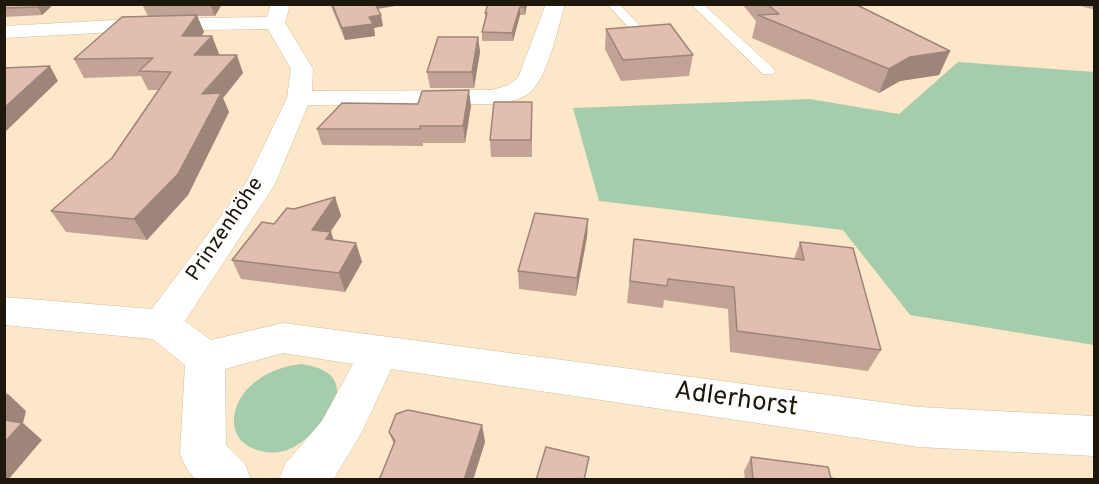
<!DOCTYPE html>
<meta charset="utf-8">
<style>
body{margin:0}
#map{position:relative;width:1099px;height:484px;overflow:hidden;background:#fde7c9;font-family:Overpass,sans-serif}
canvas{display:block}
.frame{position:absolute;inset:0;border:6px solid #1e170c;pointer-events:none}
</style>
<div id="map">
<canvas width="1099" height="484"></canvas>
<div class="frame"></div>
</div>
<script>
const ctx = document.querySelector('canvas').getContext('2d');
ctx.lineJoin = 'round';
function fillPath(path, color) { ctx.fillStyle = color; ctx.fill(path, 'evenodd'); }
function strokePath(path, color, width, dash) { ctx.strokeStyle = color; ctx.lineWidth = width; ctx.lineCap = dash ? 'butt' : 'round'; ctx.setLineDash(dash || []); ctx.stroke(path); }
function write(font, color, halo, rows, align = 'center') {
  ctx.font = font + ' Overpass,sans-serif'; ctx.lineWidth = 4.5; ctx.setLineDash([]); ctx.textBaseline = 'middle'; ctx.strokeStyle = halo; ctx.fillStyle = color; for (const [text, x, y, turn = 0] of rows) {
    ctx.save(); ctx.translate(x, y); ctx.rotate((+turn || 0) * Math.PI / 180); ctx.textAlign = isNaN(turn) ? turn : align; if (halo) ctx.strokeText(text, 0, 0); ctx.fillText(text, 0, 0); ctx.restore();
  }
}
fillPath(new Path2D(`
 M958,62L1094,72V345L910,315L843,230L599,201L573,108L810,99L899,114Z
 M301,364C320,367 339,373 337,395C337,399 337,406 336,409C334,414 327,419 323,422C306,440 288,458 261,451C223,442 229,402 255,382C269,371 284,366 301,364Z`), '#a6cdab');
const lane = new Path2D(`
 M607,4H619L649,35L651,38L649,41H641Z
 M691,4H703L773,68L775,71L773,74H763Z`);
const street = new Path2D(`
 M271,4H290L285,23L313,69L312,91L492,90L509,85L518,78L546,4H565C558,27 547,81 528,94C518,101 504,102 492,104L308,105L275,184L185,321L211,340L283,323L919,407L1094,416V456L919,447L391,369L362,432L333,480H279L285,464L322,421L353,364L283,353L225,369L226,445L245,464L251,480H196L187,469L180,454L185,365L153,339L4,325V297L152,309L246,183L287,98L291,69L268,29L135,31L4,38V26L135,19L267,17Z`);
strokePath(lane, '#d1bda0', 1);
strokePath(street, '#d1bda0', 1);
fillPath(lane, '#fff');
fillPath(street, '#fff');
fillPath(new Path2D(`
 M4,4H54L42,15L4,17Z
 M142,4H222L215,16H197L204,32L201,36H212L219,54L218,55L243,73L223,98L229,112L188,195L147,240L66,232L51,211L112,158L158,90H148L141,76L84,78L74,59L148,16Z
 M330,4H407L378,9L383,26L374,28L375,36L345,40Z
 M527,4L525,15H520L513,41H482V32L485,19V13Z
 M742,4H855L950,51L939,75L900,81L879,93L752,38L756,21Z
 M1074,4H1095V10Z
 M606,29L693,55L689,76L621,81L605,49Z
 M478,37L480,52L474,88H430L427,72Z
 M532,102V157H491L490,140Z
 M471,106L465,143H423V146L322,145L317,129Z
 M335,197L341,216L330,232L333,240L356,243L362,262L345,292L241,279L232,260L274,224L294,209Z
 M588,219L587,237L576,296L519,289L518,271Z
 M634,239L794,259L800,242L881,350L868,371L730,352L728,309L664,300L663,308L627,303Z
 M482,425L485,442L473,480H379L394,445L389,432Z
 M751,457L831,478L842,480H745L744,471Z`), '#c2a396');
fillPath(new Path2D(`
 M40,4H54L42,15L38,7Z
 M210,4H222L215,16Z
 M373,4H407L374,9Z
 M525,4H527L525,15L524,7Z
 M520,7V15L513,41L512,33Z
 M197,15L204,32L190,54L182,36Z
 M381,15L383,26L374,28L375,36L345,40L342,28L369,17Z
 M212,36L219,54L202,73L194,55Z
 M478,37L480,52L474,88L472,72Z
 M950,51L939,75L900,81L879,93L889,69L910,57Z
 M237,55L243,73L223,98L229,112L188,195L147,240L134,219L202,94Z
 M50,66L58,81L4,133V108Z
 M469,90L471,106L465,143L463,126Z
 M335,197L341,216L319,249L312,230Z
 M588,219L587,237L576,296L577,278Z
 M331,232L337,250L326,239Z
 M356,243L362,262L345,292L339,273Z
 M7,393L26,411L23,423L42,440L8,480H4V400Z
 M482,425L485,442L473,480H464Z`), '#9e857a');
const building = new Path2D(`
 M4,4H40L38,7L4,8Z
 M332,4H375L381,15L369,17L373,24L342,28Z
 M488,4H525L524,7H520L512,33L482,32L487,13H485Z
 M767,4H855L950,51L910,57L889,69L758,15L779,14Z
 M197,15L182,36H212L194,55H237L202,94L221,93L178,174L134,219L51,211L112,158L171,72L139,71L153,58L74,59L122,17Z
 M670,24L693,55L623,60L606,29Z
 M438,37H478L472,72H427Z
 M50,66L4,108V68Z
 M469,90L463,126H420V129H317L342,103L418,104L422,91Z
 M494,102H532L531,140H490Z
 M335,197L312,230L331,232L326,239L356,243L339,273L232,260L262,222L274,224L287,208L294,209Z
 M535,213L588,219L577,278L518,271Z
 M634,239L804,260L800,242L853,248L881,350L737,331L734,287L668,279L667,286L630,281Z
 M408,410L482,425L464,480H379L395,441L389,432L396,414Z
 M4,420L22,423L4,443Z
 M546,447L589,457L584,480H536Z
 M751,457L828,467L831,478L842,480H753Z`);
fillPath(building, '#e1beaf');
strokePath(building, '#9e857a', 1.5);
write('21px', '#1e170c', '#fff', [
 ["Prinzenhöhe",226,230,-56]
]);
write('26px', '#1e170c', '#fff', [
 ["Adlerhorst",736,401,8]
]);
</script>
